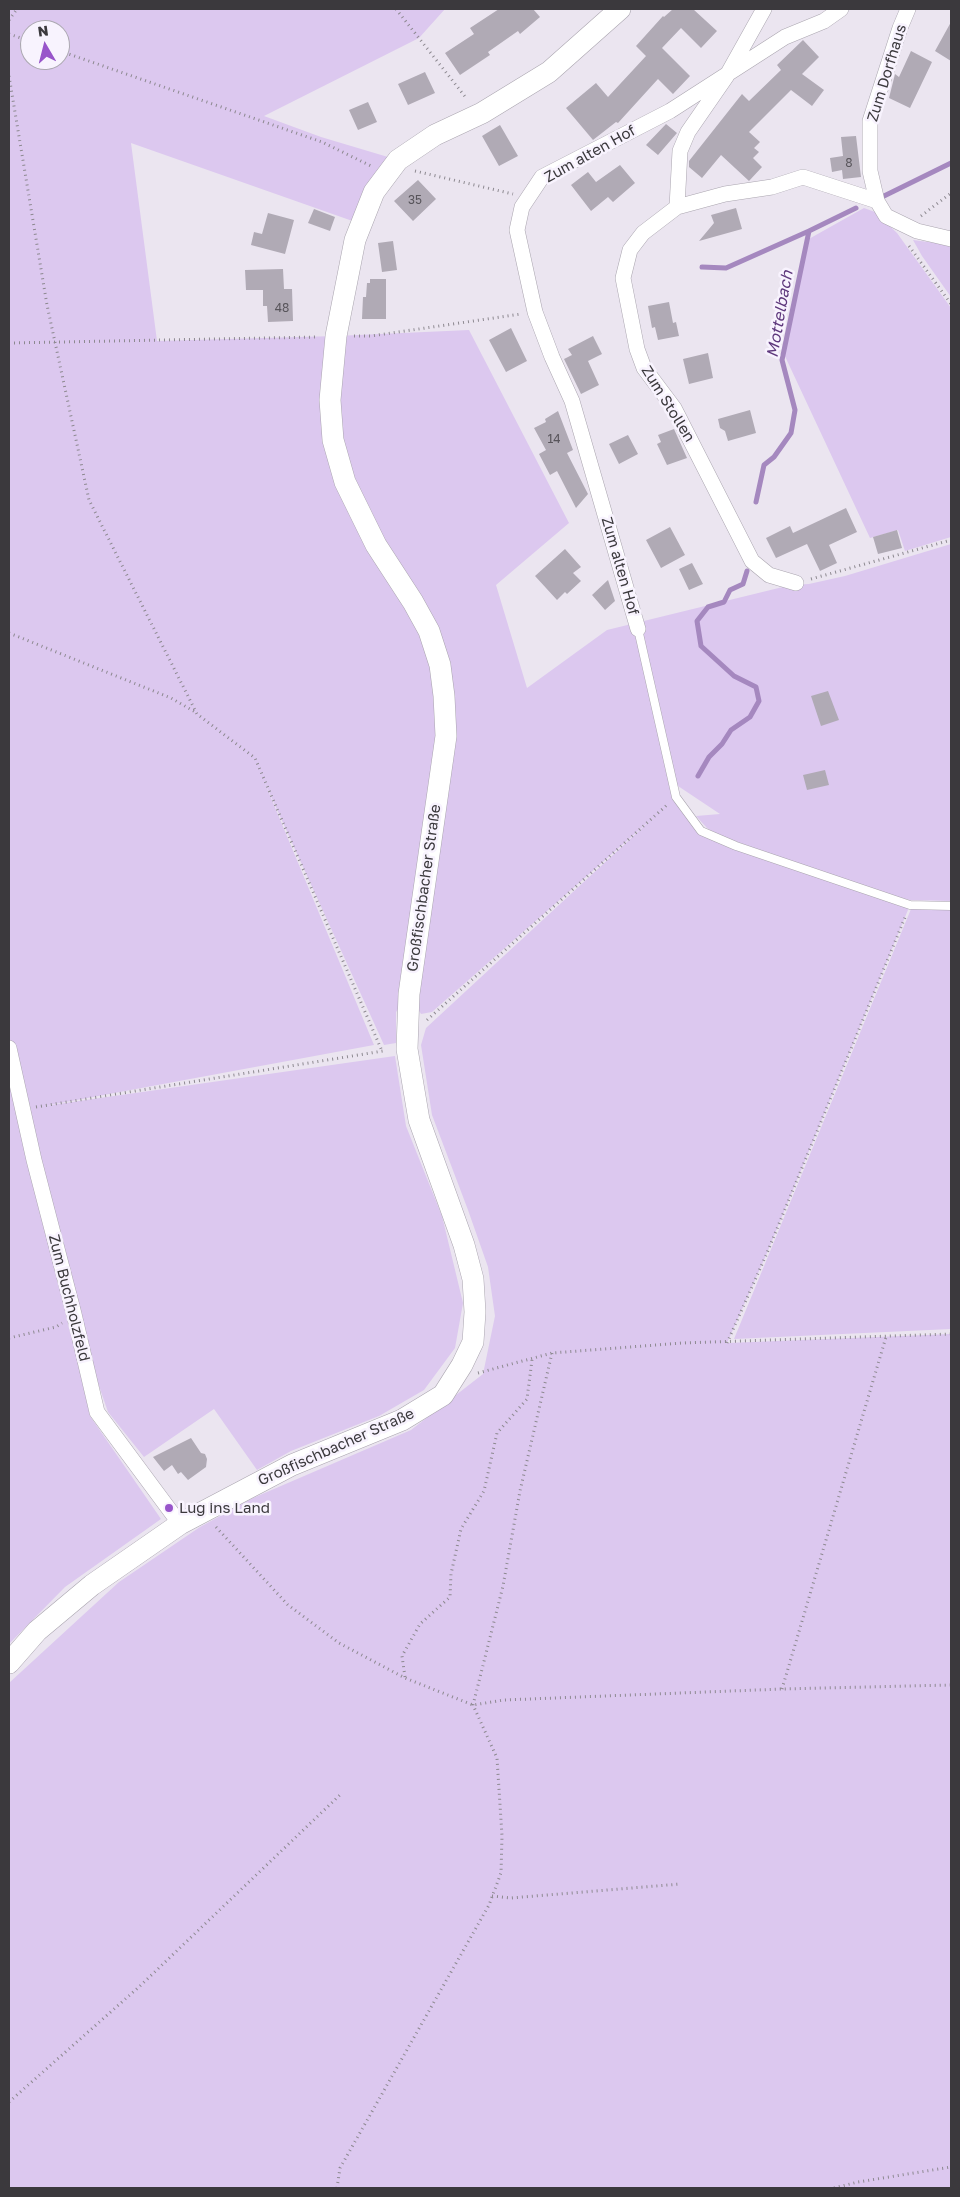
<!DOCTYPE html>
<meta charset="utf-8">
<style>
body{margin:0}
#map{position:relative;width:960px;height:2197px;overflow:hidden;background:#ebe5f0;font-family:"Golos Text",sans-serif}
canvas{display:block}
.frame{position:absolute;inset:0;border:10px solid #3b393d;pointer-events:none}
.north{position:absolute;left:20px;top:20px;width:50px;height:50px;box-sizing:border-box;background:#f8f3fe;border:1px solid #aca9b1;border-radius:50%;rotate:352deg;font-size:14px;font-weight:700;line-height:20px;text-align:center;color:#3b393d}
.north::after{content:'';display:block;margin:auto;width:18px;height:22px;background:#9855ca;clip-path:polygon(50% 0,100% 100%,50% 72%,0 100%)}
</style>
<div id="map">
<canvas width="960" height="2197"></canvas>
<div class="frame"></div>
<div class="north">N</div>
</div>
<script>
const ctx = document.querySelector('canvas').getContext('2d');
ctx.lineJoin = 'round';
function fillPath(path, color) { ctx.fillStyle = color; ctx.fill(path, 'evenodd'); }
function strokePath(path, color, width, dash) { ctx.strokeStyle = color; ctx.lineWidth = width; ctx.lineCap = dash ? 'butt' : 'round'; ctx.setLineDash(dash || []); ctx.stroke(path); }
function write(font, color, halo, rows, align = 'center') {
  ctx.font = font + ' "Golos Text",sans-serif'; ctx.lineWidth = 5; ctx.setLineDash([]); ctx.textBaseline = 'middle'; ctx.strokeStyle = halo; ctx.fillStyle = color; for (const [text, x, y, turn = 0] of rows) {
    ctx.save(); ctx.translate(x, y); ctx.rotate((+turn || 0) * Math.PI / 180); ctx.textAlign = isNaN(turn) ? turn : align; if (halo) ctx.strokeText(text, 0, 0); ctx.fillText(text, 0, 0); ctx.restore();
  }
}
fillPath(new Path2D(`
 M9,9H445L419,38L264,116L321,137L398,160L361,224L131,143L157,341L336,336L469,330L569,523L496,585L527,688L607,630L791,585L809,584L845,576L951,544V901L910,900L887,895L720,836L707,828L696,816L720,814L672,782L676,797L701,831L910,905L767,1253L727,1343L951,1334V2188H9V1683L119,1582L200,1527L253,1498L411,1430L483,1374L495,1316L488,1267L468,1210L432,1115L421,1045L426,1028L654,817L432,1012L421,1014L409,994L396,1012V1043L384,1045L264,781L374,1045L44,1106L395,1056L406,1126L442,1216L463,1303L455,1348L424,1390L379,1416L291,1451L257,1470L214,1409L144,1457L108,1412L74,1314L38,1177L90,1416L161,1519L65,1587L9,1644ZM30,30H60V60H30Z
 M864,208L875,212L897,233L951,308V537L905,551L898,530L870,538L783,352L807,240Z
 M913,240L951,245V297L922,256Z
 M951,908V1329L734,1339L911,909Z`), '#dcc8ef');
strokePath(new Path2D(`
 M884,196L951,163
 M702,267L726,268L809,231
 M756,502L764,465L774,457L791,433L795,410L782,360L809,231L856,208
 M698,776L709,757L722,744L731,730L750,717L759,701L756,687L734,676L701,646L697,621L708,607L724,602L730,590L743,584L747,571`), '#a588bf', 5);
fillPath(new Path2D(`
 M499,9H533L540,17L520,34L518,31L488,52L490,55L460,75L445,53L474,34L470,28Z
 M673,9H693L717,31L701,48L681,28L662,48L690,76L673,94L658,79L618,123L616,122L593,140L566,108L596,83L608,97L646,56L636,46L663,16L664,17Z
 M951,22V61L935,51Z
 M803,40L819,57L802,74L824,90L812,106L791,90L749,132L760,142L754,148L759,152L753,158L762,167L749,181L721,155L702,178L689,167V161L742,94L749,101L781,70L777,65Z
 M911,51L932,62L910,108L889,98L895,74L899,77Z
 M425,72L435,93L408,105L398,84Z
 M368,102L377,122L358,130L349,110Z
 M666,124L677,133L658,155L646,145Z
 M500,125L518,156L499,166L482,136Z
 M856,136L861,177L843,179L842,170L832,172L830,158L843,156L841,137Z
 M620,165L635,183L613,202L608,197L591,211L571,185L588,172L596,182Z
 M418,180L436,199L413,221L394,201Z
 M736,208L742,229L699,241L714,223L711,215Z
 M314,209L335,217L330,231L308,223Z
 M268,213L294,220L285,254L251,245L254,232L262,234Z
 M393,241L397,270L382,272L378,243Z
 M283,269L284,289H292L293,321L268,322L267,306H263V290H246L245,270Z
 M370,279H386V319H362L363,297H366L367,283H370Z
 M669,302L673,323L676,322L679,336L658,340L655,327L652,328L648,306Z
 M511,328L527,361L506,372L489,340Z
 M593,336L602,354L588,361L599,385L581,394L564,359L572,355L568,349Z
 M708,353L713,378L689,384L683,359Z
 M750,410L756,433L728,441L725,431L720,428L718,419Z
 M558,411L573,450L567,453L588,494L576,508L557,471L550,475L539,454L546,450L534,428L546,422L545,419Z
 M674,429L687,458L667,465L657,444L661,442L658,435Z
 M628,435L638,454L619,464L609,444Z
 M846,508L857,532L829,545L837,563L820,571L807,544L776,558L766,538L790,526L793,533Z
 M670,527L685,555L661,568L646,540Z
 M897,530L902,548L878,554L873,537Z
 M565,549L581,567L573,573L581,581L567,594L565,592L557,600L535,576Z
 M692,563L703,584L689,590L679,569Z
 M608,580L615,601L605,610L592,595Z
 M828,691L839,720L821,726L811,696Z
 M825,770L829,785L807,790L803,775Z
 M191,1438L201,1453L205,1454L207,1459L206,1467L188,1480L181,1472L178,1474L172,1465L164,1471L153,1457Z`), '#b0aab5');
const service = new Path2D(`
 M638,629L676,797L701,831L736,846L910,905L951,906`);
const minor = new Path2D(`
 M764,9L726,77L688,132L680,151L677,207L725,194L772,187L803,177L877,201
 M908,9L900,28L870,121V171L877,201L886,216L917,231L951,239
 M677,207L643,233L630,250L623,278L637,349L644,368L674,408L752,561L769,575L796,583
 M638,629L572,401L552,357L535,312L517,230L522,207L542,177L670,111L785,37L824,21L841,9
 M9,1048L34,1160L74,1314L97,1412L180,1524`);
const secondary = new Path2D(`
 M9,1663L37,1631L92,1585L180,1524L292,1465L402,1420L443,1395L462,1365L473,1342L475,1312L473,1279L464,1245L419,1120L407,1049L409,994L446,736L444,696L440,665L429,631L413,602L376,545L345,482L333,440L330,400L336,336L355,240L374,192L398,160L435,135L482,113L549,72L620,9`);
strokePath(service, '#aaa5af', 9);
strokePath(minor, '#aaa5af', 16);
strokePath(secondary, '#aaa5af', 22);
strokePath(new Path2D(`
 M396,9L467,99
 M9,20L17,9
 M9,34L30,41
 M60,51L322,142L371,166
 M9,76L47,305L89,500L197,714L255,758L382,1051
 M415,171L513,194
 M921,216L951,193
 M909,246L951,304
 M354,336H371L521,314
 M9,343L318,337
 M811,579L951,540
 M9,633L171,698L197,713
 M427,1020L668,804
 M36,1107L383,1051
 M9,1338L56,1327L62,1323
 M727,1343L767,1253L906,915
 M478,1373L552,1353L682,1343L951,1334
 M216,1527L288,1605L339,1643L405,1678L473,1705L504,1700L782,1689L951,1685
 M405,1677L402,1656L420,1624L450,1597L451,1574L461,1529L484,1491L497,1433L527,1399L532,1360
 M782,1689L886,1337
 M492,1896L511,1898L680,1884
 M9,2102L140,1986L342,1793
 M337,2188L340,2168L489,1905L501,1873L502,1836L497,1758L473,1705L503,1586L520,1491L552,1353
 M834,2188L858,2182L951,2167`), '#8d8990', 3, [1, 4]);
strokePath(service, '#fff', 8);
strokePath(minor, '#fff', 15);
strokePath(secondary, '#fff', 21);
for (const [x, y, r, color] of [
 [169,1508,5,"#9855ca"]
]) { const dot = new Path2D(); dot.arc(x, y, r, 0, 2 * Math.PI); ctx.fillStyle = color; ctx.fill(dot); strokePath(dot, '#f8f3fe', 2); }
write('12px', '#58555b', null, [
 ["8",849,163],
 ["35",415,200],
 ["48",282,308],
 ["14",554,439]
]);
write('15px', '#3b393d', '#f8f3fe', [
 ["Zum Dorfhaus",887,73,-73],
 ["Zum alten Hof",590,154,-29],
 ["Zum Stollen",668,404,58],
 ["Zum alten Hof",620,566,74],
 ["Großfischbacher Straße",424,888,-82],
 ["Zum Buchholzfeld",69,1298,76],
 ["Großfischbacher Straße",336,1447,-24]
]);
write('15px', '#3b393d', '#f8f3fe', [
 ["Lug ins Land",179,1508]
], 'left');
write('italic 16px', '#5f397d', '#f8f3fe', [
 ["Mottelbach",780,314,-80]
]);
</script>
